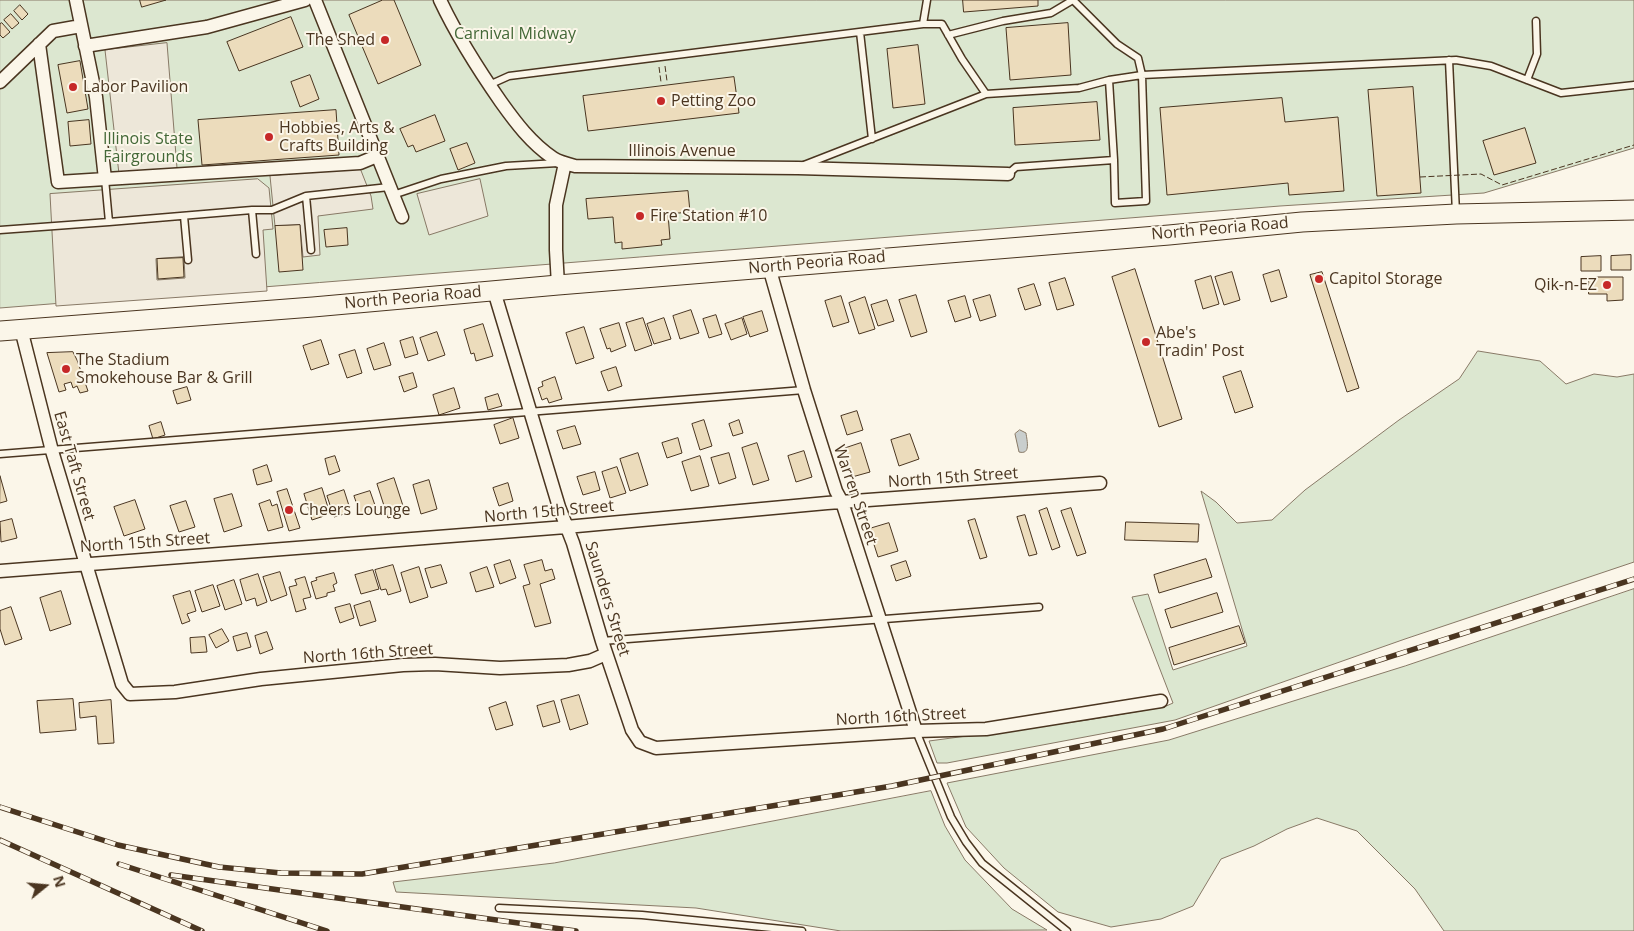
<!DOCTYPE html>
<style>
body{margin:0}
#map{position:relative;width:1634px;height:931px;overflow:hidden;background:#fbf6e9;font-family:"Open Sans",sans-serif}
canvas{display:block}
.north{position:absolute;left:20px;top:861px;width:50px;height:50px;-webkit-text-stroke:4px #fbf6e9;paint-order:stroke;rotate:73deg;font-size:14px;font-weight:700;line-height:20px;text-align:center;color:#4a3520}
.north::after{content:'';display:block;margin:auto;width:18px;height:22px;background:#4a3520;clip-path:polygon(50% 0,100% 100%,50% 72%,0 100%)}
</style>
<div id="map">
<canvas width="1634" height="931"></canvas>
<div class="north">N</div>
</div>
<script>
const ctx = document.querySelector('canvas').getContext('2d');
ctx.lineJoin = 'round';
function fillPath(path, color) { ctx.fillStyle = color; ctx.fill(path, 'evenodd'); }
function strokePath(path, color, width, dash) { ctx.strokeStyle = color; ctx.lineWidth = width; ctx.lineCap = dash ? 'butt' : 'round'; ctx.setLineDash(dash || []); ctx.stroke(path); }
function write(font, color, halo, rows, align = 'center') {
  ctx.font = font + ' "Open Sans",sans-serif'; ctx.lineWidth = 4; ctx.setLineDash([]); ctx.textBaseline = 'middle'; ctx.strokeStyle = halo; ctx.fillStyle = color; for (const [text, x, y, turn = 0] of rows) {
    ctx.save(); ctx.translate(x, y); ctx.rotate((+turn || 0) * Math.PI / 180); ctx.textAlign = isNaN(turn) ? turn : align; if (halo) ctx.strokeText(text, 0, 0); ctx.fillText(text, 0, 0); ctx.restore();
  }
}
const green = new Path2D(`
 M0,0H1634V148L1484,193L1280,206L0,308Z
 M1478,351L1540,361L1566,384L1594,374L1617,377L1634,374V562L1405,639L1175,720L947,763H937L929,741L1087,720L1164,707L1173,703L1132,597L1148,594L1173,670L1247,646L1201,491L1216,502L1237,523L1272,520L1305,490L1399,420L1459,379Z
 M1634,589V931H1444L1415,889L1357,831L1317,818L1287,829L1254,846L1221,859L1193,906L1161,919L1111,927L1058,912L1004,868L966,827L947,783L1169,740L1405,666Z
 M931,791L945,826L965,860L1012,909L1047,930L841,931L696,908L396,892L393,882L554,863Z`);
fillPath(green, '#dce7d0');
strokePath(green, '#887966', 1);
const parking = new Path2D(`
 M167,43L177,168L119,174L105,50Z
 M360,168L371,196L373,209L318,216L320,255L303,257L300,225L275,226L270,176Z
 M258,179L269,188L273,229L263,230L267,291L56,306L50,194ZM184,257L185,278L157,280L156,259Z
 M480,179L488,216L429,235L417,194Z`);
fillPath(parking, '#ede7d9');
strokePath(parking, '#887966', 1);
const water = new Path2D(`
 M1020,430L1026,433C1027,441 1031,455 1019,452L1015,434Z`);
fillPath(water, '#c9cecd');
strokePath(water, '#887966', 1);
const building = new Path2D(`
 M140,0H166L142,7Z
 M383,0H394L421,65L378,84L349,15Z
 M963,0H1038V6L964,12Z
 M20,5L28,14L22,20L14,11Z
 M11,14L19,23L12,29L4,20Z
 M291,17L303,47L239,71L227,42Z
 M2,23L10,32L3,38L0,35V24Z
 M1068,23L1071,75L1010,80L1006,28Z
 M918,45L925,104L893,108L887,49Z
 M80,61L88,109L67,113L58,65Z
 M310,75L319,99L300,107L291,82Z
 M734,77L739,113L588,131L583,96Z
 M1413,87L1421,193L1377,196L1368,90Z
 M1282,98L1285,122L1338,117L1344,191L1289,195L1288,183L1167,195L1160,108Z
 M1097,102L1100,140L1015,145L1013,108Z
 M336,110L339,155L202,165L198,120Z
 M435,115L445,141L416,152L413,145L408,147L400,129Z
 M89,120L91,144L70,146L68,122Z
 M1525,128L1536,163L1494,175L1483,141Z
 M467,143L475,163L458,170L450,149Z
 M688,191L690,212L668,214L670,239L661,240L662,245L622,249V242L615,243L613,217L588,219L586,199Z
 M300,225L303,270L279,272L275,226Z
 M347,228L348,245L326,247L324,230Z
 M1631,255V270H1611V256Z
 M1601,256V271H1581V257Z
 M183,258L184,277L158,279L157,259Z
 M1135,269L1182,419L1159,427L1112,277Z
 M1279,270L1287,297L1271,302L1263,275Z
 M1232,272L1240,300L1224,305L1215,277Z
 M1322,272L1359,388L1347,392L1310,275Z
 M1211,276L1219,304L1203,309L1195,281Z
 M1589,277H1623V300L1607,301V294H1589Z
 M1065,278L1074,305L1057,310L1049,283Z
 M1034,284L1041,305L1025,310L1018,289Z
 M916,295L927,332L911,337L899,300Z
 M990,295L996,316L980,321L973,300Z
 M841,296L849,322L833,327L825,301Z
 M965,296L971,317L955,322L948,301Z
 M865,297L875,329L859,334L849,303Z
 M887,300L894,321L878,326L871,305Z
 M691,310L699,333L680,339L673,316Z
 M762,311L768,331L750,337L743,317Z
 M716,315L722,334L709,338L703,319Z
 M643,318L652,345L635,351L626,323Z
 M664,318L671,339L654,344L647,324Z
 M742,318L747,334L731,340L725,324Z
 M619,323L626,346L611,352L610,348L607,349L600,329Z
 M483,324L493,356L476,361L474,353L471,354L464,330Z
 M584,327L594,358L576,364L566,333Z
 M437,332L445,355L428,361L420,338Z
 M413,337L418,354L405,358L400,341Z
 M321,340L329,364L311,370L303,346Z
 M384,343L391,365L374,370L367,349Z
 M355,350L362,373L347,378L339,355Z
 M73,352L77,360L88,391L80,393L77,386L73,388L71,382L64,384L66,390L59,392L47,353Z
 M616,367L622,386L608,391L601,372Z
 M1241,371L1253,407L1235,413L1223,377Z
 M413,373L417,387L404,392L399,377Z
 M555,377L562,399L549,403L547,398L542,400L538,388L543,386L542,382Z
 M187,387L191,400L177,404L173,391Z
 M454,388L460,408L439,415L433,395Z
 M498,394L502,406L488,410L485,398Z
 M857,411L863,430L847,435L841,416Z
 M513,418L519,438L500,444L494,425Z
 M704,420L712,446L700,450L692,424Z
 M739,420L743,433L733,436L729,424Z
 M161,422L165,435L153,439L149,426Z
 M575,426L581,444L563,449L557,431Z
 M910,434L919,459L899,466L891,440Z
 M678,438L682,453L667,458L662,443Z
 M757,443L769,480L753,485L742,448Z
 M861,443L870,472L852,477L843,449Z
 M804,451L812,477L796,482L788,456Z
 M638,453L648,485L630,491L620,459Z
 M729,453L736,478L719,484L711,458Z
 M335,456L340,471L329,475L325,459Z
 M700,456L709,486L691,491L682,462Z
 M267,465L272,481L257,485L253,470Z
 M617,467L626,493L610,498L602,472Z
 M595,472L600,490L583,495L577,477Z
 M0,476L7,501L0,503Z
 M394,478L405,512L388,518L377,484Z
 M429,480L437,509L421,514L413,485Z
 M508,483L513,501L499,506L493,488Z
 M322,488L330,514L312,520L304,494Z
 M287,489L300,528L289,531L277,492Z
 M344,490L351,512L334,517L327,496Z
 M370,491L377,511L361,516L354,496Z
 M232,494L242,526L224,532L214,499Z
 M135,500L145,529L124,536L114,507Z
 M270,500L272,506L277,504L283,527L268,531L259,504Z
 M186,501L195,527L179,532L170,506Z
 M1047,508L1060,547L1052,550L1039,511Z
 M1071,508L1086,553L1077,556L1061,511Z
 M1025,515L1037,554L1029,556L1017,517Z
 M12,519L17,538L1,542L0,522Z
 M975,519L987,557L980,559L968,521Z
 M1126,522L1199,524L1198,542L1125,540Z
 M889,523L898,551L878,557L869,529Z
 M1206,559L1212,577L1159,593L1154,575Z
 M510,560L516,578L500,584L494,565Z
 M542,560L545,571L552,569L555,579L540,584L551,623L535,627L523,586L530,584L524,565Z
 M906,561L911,576L896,581L891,566Z
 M393,565L401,591L388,595L386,589L381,590L375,570Z
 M441,565L447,583L431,588L425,569Z
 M419,567L428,597L410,603L401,573Z
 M487,567L494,587L476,592L470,573Z
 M373,570L379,589L361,594L355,575Z
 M280,572L287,595L271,601L263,577Z
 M334,573L337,583L333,585L335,591L327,593V596L316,599L311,582L317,580L316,578Z
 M258,574L267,602L257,606L255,598L246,601L240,580Z
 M305,577L311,597L303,599L306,609L296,612L289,587L297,585L295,580Z
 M234,580L242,604L225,610L217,586Z
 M213,585L220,606L202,612L195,591Z
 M61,591L71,624L50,631L40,598Z
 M190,591L196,611L187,614L190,621L182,624L173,596Z
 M1217,593L1223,612L1171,628L1165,610Z
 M370,601L376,621L360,626L354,606Z
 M350,604L354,618L340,623L335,608Z
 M11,607L22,639L5,645L0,629V611Z
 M1239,626L1245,643L1174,665L1169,648Z
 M222,629L229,641L216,648L209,635Z
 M267,632L273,649L260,654L255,636Z
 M247,633L251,647L237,651L233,637Z
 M205,637L207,652L191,653L190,638Z
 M579,695L588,724L570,730L561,700Z
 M73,699L76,730L40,733L37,701Z
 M111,700L114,743L98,744L96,716L80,718L79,703Z
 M554,701L560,722L543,727L537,706Z
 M506,702L513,725L496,730L489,708Z`);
fillPath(building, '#ecdcbc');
strokePath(building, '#4a3520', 1);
const lane = new Path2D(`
 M1073,0L1117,44L1138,58L1142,75L1146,201L1115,203L1114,160
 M860,32L872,139
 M948,35L1003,21L1051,13L1073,0
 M1449,60L1456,213
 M1527,80L1537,54L1536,21
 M489,85L509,76L923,24L927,0
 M986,94L1079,88L1109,80L1142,75L1456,60L1491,66L1561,93L1634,85
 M804,165L986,94L962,59L942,24H923
 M1008,174L1016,167L1114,160L1109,80
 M105,179L109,222L252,210L256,254
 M393,195L441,179L506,166L558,163
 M252,210H272L306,196
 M184,216L188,260
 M0,230L109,222
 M311,250L306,196L389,187
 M0,454L804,390
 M602,641L1039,607
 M916,731L951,817L966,842L982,863L1067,931
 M499,908L642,915L802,931`);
const street = new Path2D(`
 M76,0L96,97L105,179
 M315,0L402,217
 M440,0C457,36 478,69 501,102C516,123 531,143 553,158C559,162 567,164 575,166L798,168L1008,174
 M39,44L58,182L360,163L377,156
 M85,46L207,27L305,0
 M0,82L53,31L81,26
 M769,267L804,390L836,491L842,502L916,731
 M558,285L556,250V205L565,163
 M494,291L559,507L573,543L602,641L632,730L640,742L656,748L916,731L986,729L1161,701
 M21,329L52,451L122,684L130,694L175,692L261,679L403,665L435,664L500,668L568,665L590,661L606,654
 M0,571L566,527L827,503L1100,483`);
const primary = new Path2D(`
 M0,331L313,307L558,285L1169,235L1302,222L1456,214L1634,210`);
strokePath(lane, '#4a3520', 9);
strokePath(street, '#4a3520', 15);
strokePath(primary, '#4a3520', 21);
strokePath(lane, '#fbf6e9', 6);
strokePath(street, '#fbf6e9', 12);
strokePath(primary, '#fbf6e9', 19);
const rail = new Path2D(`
 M0,807L118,845L219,867L281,873L362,874L892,786L1163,729L1634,579
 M0,840L202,931
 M119,864L327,931
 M171,875L576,931`);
strokePath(rail, '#4a3520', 5.5);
strokePath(rail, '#fbf6e9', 4, [11]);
strokePath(new Path2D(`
 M665,66L667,81
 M659,67L661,82
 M1420,177L1481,174L1502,185L1634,145`), '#4a3520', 1, [6, 2.5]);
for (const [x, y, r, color] of [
 [385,40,5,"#c62828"],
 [73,87,5,"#c62828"],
 [661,101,5,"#c62828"],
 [269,137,5,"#c62828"],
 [640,216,5,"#c62828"],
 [1319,279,5,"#c62828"],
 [1607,285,5,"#c62828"],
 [1146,342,5,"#c62828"],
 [66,369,5,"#c62828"],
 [289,510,5,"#c62828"]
]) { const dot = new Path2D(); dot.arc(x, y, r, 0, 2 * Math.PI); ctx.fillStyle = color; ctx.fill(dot); strokePath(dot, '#fbf6e9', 2); }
write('16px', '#436837', '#fbf6e9', [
 ["Carnival Midway",515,34],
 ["Illinois State",148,139],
 ["Fairgrounds",148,157]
]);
write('16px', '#4a3520', '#fbf6e9', [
 ["The Shed",375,40,"right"],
 ["Labor Pavilion",83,87],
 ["Petting Zoo",671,101],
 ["Hobbies, Arts &",279,128],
 ["Crafts Building",279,146],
 ["Fire Station #10",650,216],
 ["Capitol Storage",1329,279],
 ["Qik-n-EZ",1597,285,"right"],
 ["Abe's",1156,333],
 ["Tradin' Post",1156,351],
 ["The Stadium",76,360],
 ["Smokehouse Bar & Grill",76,378],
 ["Cheers Lounge",299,510]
], 'left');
write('16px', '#4a3520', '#fbf6e9', [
 ["Illinois Avenue",682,151],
 ["North Peoria Road",1220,229,-5],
 ["North Peoria Road",817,263,-5],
 ["North Peoria Road",413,298,-5],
 ["East Taft Street",74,466,74],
 ["North 15th Street",953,478,-4],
 ["Warren Street",855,495,71],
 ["North 15th Street",549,512,-5],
 ["North 15th Street",145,543,-4],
 ["Saunders Street",607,599,73],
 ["North 16th Street",368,654,-4],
 ["North 16th Street",901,717,-3]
]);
</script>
